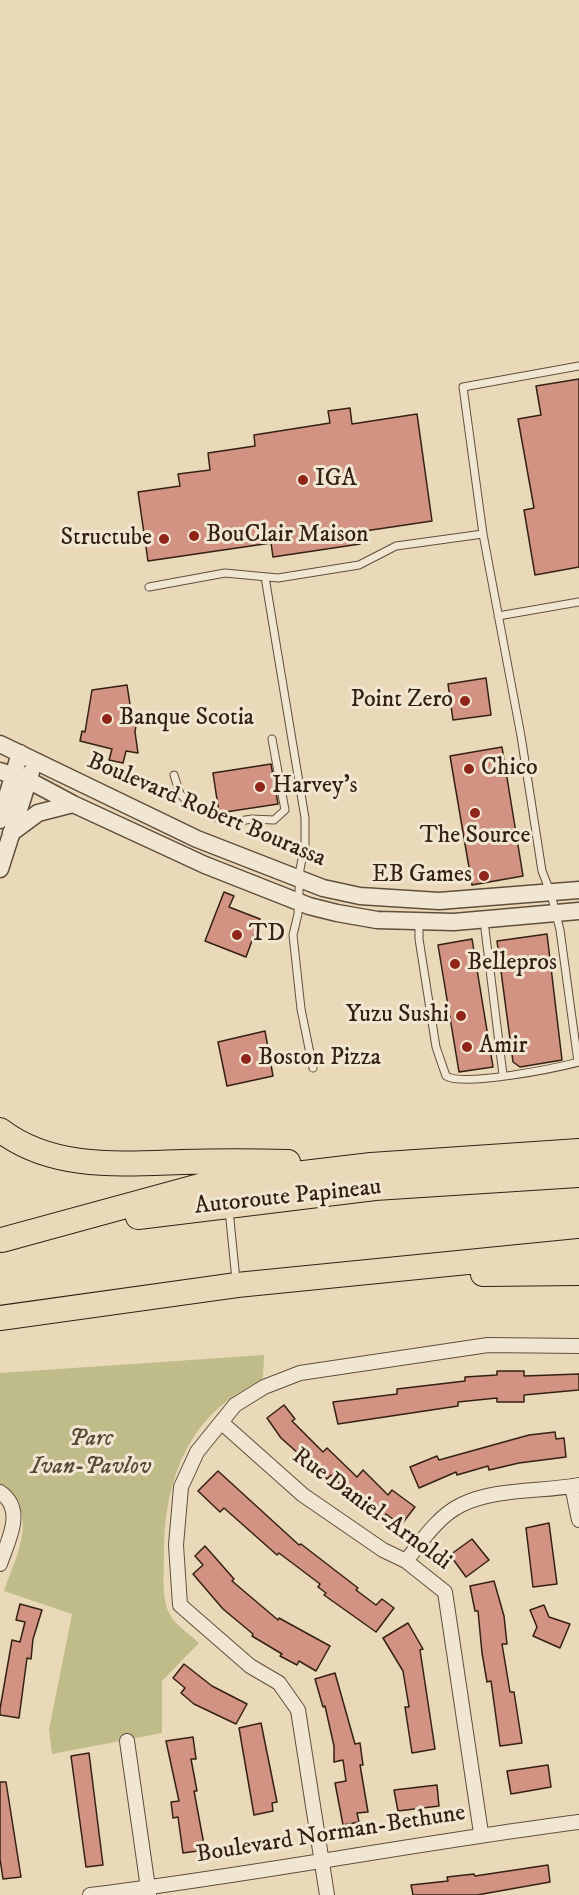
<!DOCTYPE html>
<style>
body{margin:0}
canvas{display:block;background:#e9d9b8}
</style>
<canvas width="579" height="1895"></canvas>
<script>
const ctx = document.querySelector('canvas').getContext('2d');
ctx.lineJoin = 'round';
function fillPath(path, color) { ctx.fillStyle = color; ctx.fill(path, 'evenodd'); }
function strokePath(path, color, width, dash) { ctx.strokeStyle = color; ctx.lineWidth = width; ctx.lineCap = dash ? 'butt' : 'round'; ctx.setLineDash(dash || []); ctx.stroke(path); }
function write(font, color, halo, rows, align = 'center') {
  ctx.font = font + ' "IM FELL DW Pica",serif'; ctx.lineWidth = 6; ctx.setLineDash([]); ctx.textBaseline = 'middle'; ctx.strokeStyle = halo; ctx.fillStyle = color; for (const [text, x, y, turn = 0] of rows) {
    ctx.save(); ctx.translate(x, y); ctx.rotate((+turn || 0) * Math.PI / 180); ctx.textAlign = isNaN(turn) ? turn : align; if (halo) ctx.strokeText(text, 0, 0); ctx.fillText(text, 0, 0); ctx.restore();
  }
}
fillPath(new Path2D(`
 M264,1355L263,1378C251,1386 239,1392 228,1400C179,1437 163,1498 164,1556C164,1575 161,1597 170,1615C175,1625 191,1635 199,1643L162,1681V1733L52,1754L49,1729L72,1614L4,1591C17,1554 41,1512 0,1484V1373Z`), '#bfbc89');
const building = new Path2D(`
 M579,379V567L535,575L524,510L534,508L518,419L541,415L536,386Z
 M350,408L352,424L417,414L432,521L358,532L360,544L273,557L271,543L148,561L138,492L180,486L178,474L210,470L208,453L255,446L254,435L330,423L328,411Z
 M486,678L491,715L453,720L448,684Z
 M127,685L131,711L138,713L135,732L138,753L126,751L123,763L109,760L112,749L80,741L82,731L85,732L92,690Z
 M502,747L523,876L472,885L450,756Z
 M271,764L278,804L219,813L213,773Z
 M224,892L234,896L229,907L260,919L246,957L205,941Z
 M547,934L562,1060L520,1067L513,1062L497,941Z
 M472,939L493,1067L459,1072L438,945Z
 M265,1031L273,1076L227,1086L218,1042Z
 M497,1371H524V1376L579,1374V1390L524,1395V1402H497V1398L458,1402V1406L338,1424L333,1402L397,1394V1389L465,1381V1377L497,1375Z
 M284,1405L295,1419L292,1421L323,1452L327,1448L357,1477L363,1470L388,1495L392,1490L415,1507L401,1525L386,1514L384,1518L361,1501L359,1503L331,1475L327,1479L281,1438L267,1418Z
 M555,1432L556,1439L564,1438L566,1457L519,1463L489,1470L488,1466L457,1475L456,1472L419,1488L410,1467L437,1456L439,1460L529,1435Z
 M218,1471L299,1545L301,1544L358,1588L356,1590L376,1605L382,1599L394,1608L376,1632L324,1595L326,1593L318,1587L320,1584L279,1553L277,1555L224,1508L220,1512L198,1491Z
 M549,1523L557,1584L533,1587L526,1528Z
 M472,1539L489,1560L466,1577L450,1555Z
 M205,1546L234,1579L232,1581L278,1620L279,1618L330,1646L316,1671L299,1661L297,1665L280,1656L282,1654L252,1636L253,1634L223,1609L193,1574L203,1565L195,1556Z
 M494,1581L504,1616L507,1644H502L510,1692H514L522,1743L500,1746L491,1681L487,1682L482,1653L478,1611H475L470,1586Z
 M20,1604L42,1610L33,1639L31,1659L27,1658L19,1718L0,1715V1709L12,1640L20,1642L25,1622L16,1620Z
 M544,1605L549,1617L570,1624L560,1648L533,1636L537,1627L530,1610Z
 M408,1623L423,1649L420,1650L435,1749L412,1753L405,1707H409L403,1671L383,1638Z
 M184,1664L212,1686L247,1704L236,1724L194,1704L181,1693L185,1688L173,1678Z
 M335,1673L355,1744L360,1743L363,1765H360L368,1812L357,1813L359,1822L343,1825L335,1783L346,1781L343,1760L334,1762V1746L325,1706L323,1707L315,1679Z
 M261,1723L277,1802L272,1803L273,1811L254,1815L239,1728Z
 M193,1737L196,1759H191L197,1791H194L205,1850L183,1853L178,1817L173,1818L171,1802L179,1801L166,1741Z
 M89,1753L103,1865L86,1867L71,1756Z
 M548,1765L551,1787L511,1794L507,1771Z
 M0,1782H6L21,1877L3,1879L0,1859Z
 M437,1785L439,1806L398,1811L394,1790Z
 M548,1865L550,1882L477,1895H413L411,1885L448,1881L447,1877L474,1874L475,1876Z`);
fillPath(building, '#d39383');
strokePath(building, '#342114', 1.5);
const service = new Path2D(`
 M265,577L305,818V845L300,869L298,914L293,935L301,1009L313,1068
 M149,587L225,573L278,578L359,565L396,546L483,534
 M498,616L579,602
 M174,775L180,794L190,804L227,823L252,819L274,820L285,810L272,739
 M484,921L503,1075
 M419,922V939L436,1047L446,1076C464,1087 556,1068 579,1062
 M578,1062L560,930L551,894L542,871L521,736L483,534L463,387L579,366
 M229,1210L236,1280`);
const minor = new Path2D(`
 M222,1423L303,1495L383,1550L406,1561L445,1592L481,1833
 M572,1486L579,1520
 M0,1492C26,1510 8,1540 0,1564
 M406,1561C421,1542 438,1516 461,1505C495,1488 541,1492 579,1485
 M127,1741L149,1895
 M90,1895C254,1875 416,1843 579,1822
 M327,1895L298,1710L279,1683L250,1666L180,1605L176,1545L181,1487L197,1452L235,1405L264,1387L300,1373L488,1345L579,1346`);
const tertiary = new Path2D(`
 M0,744L197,839L323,888L360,896L439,901L579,890
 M0,771L28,780L73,804L205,865L309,906L337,913L377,920L454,922L579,911
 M0,820L20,753
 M11,833L38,813L73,804
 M0,869L31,772`);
const motorway = new Path2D(`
 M0,1130C52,1170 120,1164 182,1162C217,1161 252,1161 288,1162
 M138,1217L375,1188L579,1175
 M2,1240L203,1185L371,1165L579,1151
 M483,1274L579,1273
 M0,1318L237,1285L579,1251`);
strokePath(service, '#614f3d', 9);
strokePath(minor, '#614f3d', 16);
strokePath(tertiary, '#614f3d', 19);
strokePath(motorway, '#342114', 26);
strokePath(service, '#f1e6d1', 7);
strokePath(minor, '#f1e6d1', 14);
strokePath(tertiary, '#f1e6d1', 16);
strokePath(motorway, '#e9d9b8', 24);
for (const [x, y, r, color] of [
 [303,480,6,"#8f2418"],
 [194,536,6,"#8f2418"],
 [164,539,6,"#8f2418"],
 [465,701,6,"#8f2418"],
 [107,719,6,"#8f2418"],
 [469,769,6,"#8f2418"],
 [260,787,6,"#8f2418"],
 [475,813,6,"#8f2418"],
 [484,876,6,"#8f2418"],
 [237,935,6,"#8f2418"],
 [455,964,6,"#8f2418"],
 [461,1016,6,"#8f2418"],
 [467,1047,6,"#8f2418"],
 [246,1059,6,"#8f2418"]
]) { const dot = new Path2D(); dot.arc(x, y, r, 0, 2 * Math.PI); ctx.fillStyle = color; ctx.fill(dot); strokePath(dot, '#f1e6d1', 2); }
write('24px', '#342114', '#f1e6d1', [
 ["IGA",315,480],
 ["BouClair Maison",206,536],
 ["Structube",152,539,"right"],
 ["Point Zero",453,701,"right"],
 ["Banque Scotia",119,719],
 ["Chico",481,769],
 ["Harvey's",272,787],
 ["The Source",475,837,"center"],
 ["EB Games",472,876,"right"],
 ["TD",249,935],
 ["Bellepros",467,964],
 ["Yuzu Sushi",449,1016,"right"],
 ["Amir",479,1047],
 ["Boston Pizza",258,1059]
], 'left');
write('24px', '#342114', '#f1e6d1', [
 ["Boulevard Robert Bourassa",206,811,23],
 ["Autoroute Papineau",288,1198,-6],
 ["Rue Daniel-Arnoldi",371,1510,36],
 ["Boulevard Norman-Bethune",331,1835,-9]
]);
write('italic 24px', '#574831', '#f1e6d1', [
 ["Parc",91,1440],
 ["Ivan-Pavlov",91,1468]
]);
</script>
